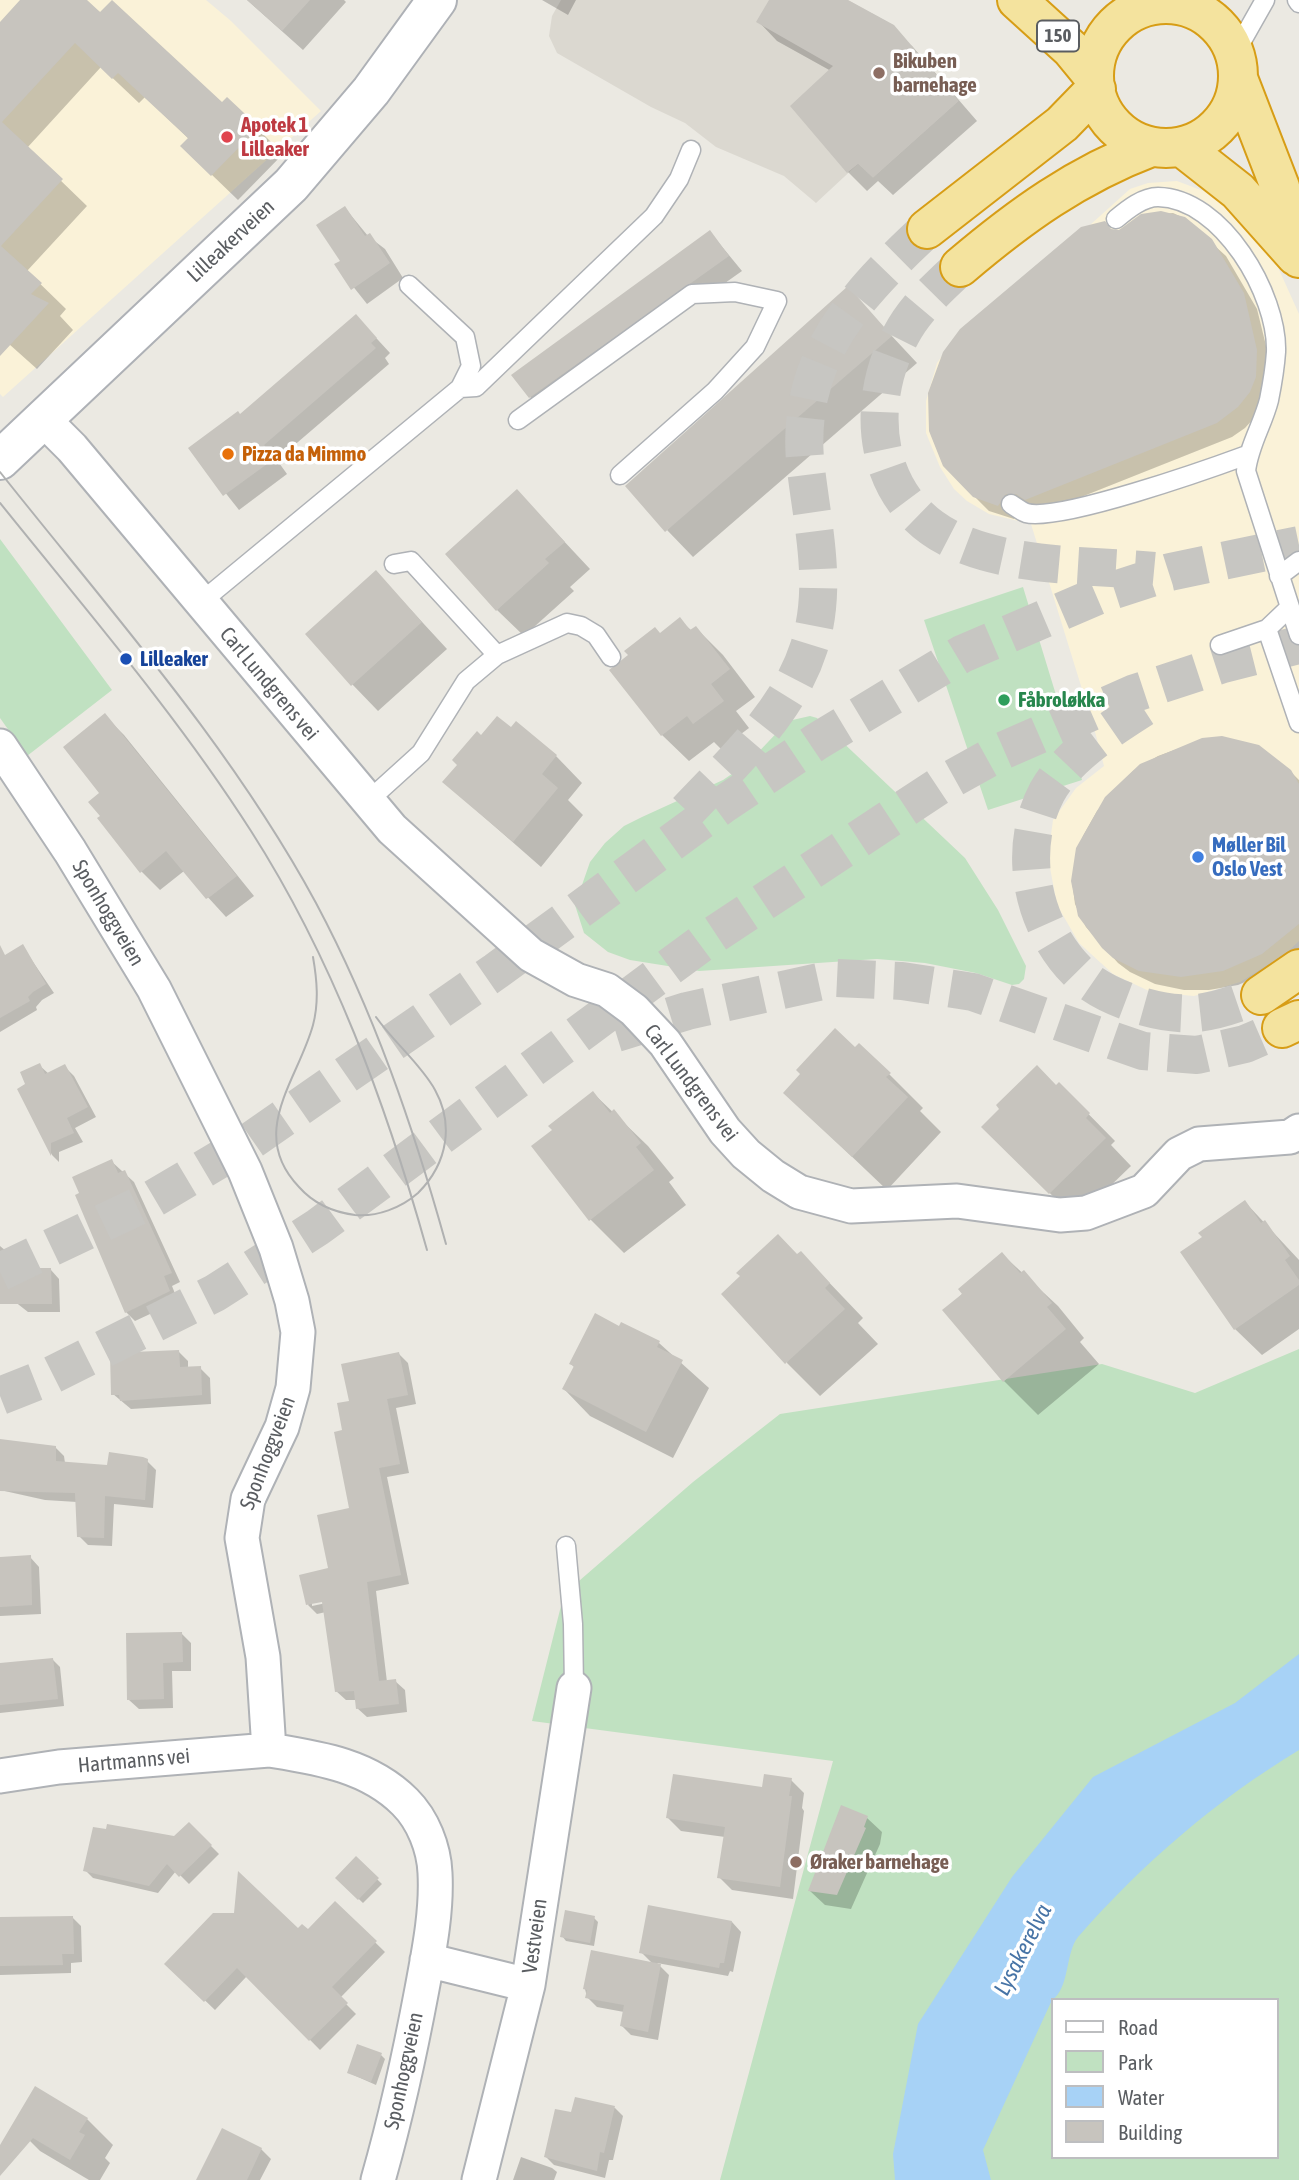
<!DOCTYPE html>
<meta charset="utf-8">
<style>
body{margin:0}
#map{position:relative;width:1299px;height:2180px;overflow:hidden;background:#ebe9e2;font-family:"Asap Condensed",sans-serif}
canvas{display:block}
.legend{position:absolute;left:1051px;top:1998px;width:228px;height:161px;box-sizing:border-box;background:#fff;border:2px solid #bdbec0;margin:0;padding:9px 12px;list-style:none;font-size:21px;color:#5a5d61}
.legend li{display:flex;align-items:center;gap:14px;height:35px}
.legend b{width:35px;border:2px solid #bdbec0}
</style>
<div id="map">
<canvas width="1299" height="2180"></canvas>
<ul class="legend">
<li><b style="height:9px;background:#fff"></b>Road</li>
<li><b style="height:19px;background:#c0e1c1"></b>Park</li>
<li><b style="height:19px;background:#a7d2f6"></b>Water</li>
<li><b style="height:19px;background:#c7c4be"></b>Building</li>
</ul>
</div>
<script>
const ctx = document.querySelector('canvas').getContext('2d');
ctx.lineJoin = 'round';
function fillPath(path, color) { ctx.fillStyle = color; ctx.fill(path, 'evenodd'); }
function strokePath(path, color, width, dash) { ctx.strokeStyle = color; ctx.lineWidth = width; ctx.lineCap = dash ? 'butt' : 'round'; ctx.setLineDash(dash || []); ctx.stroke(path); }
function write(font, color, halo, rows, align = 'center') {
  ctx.font = font + ' "Asap Condensed",sans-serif'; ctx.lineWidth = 7; ctx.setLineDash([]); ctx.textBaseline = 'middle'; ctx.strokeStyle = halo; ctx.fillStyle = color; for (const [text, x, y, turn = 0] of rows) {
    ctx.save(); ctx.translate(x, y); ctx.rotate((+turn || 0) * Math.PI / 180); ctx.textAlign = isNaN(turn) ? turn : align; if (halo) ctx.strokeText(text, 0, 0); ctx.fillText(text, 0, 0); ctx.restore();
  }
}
fillPath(new Path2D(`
 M0,0H206L231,21L321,111L3,397L0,394Z
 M1177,181L1206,192L1243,221L1272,254L1299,314V941L1285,954L1240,982L1194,996L1151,992L1113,974L1079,943L1057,905L1048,857L1053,820L1076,788L1104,766L1094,728L1031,524L989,514L967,501L954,489L940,467L926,433V401L937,363L961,329L1080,234L1130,189L1148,183Z`), '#faf2d8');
fillPath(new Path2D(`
 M561,0H848L893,25L959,101L873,178L858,164L816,203L784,176L716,147L685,123L651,107L557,53L549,36L552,16Z`), '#dbd8d0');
fillPath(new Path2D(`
 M0,539L112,690L27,756L0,718Z
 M1023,587L1082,780L988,810L924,620Z
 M810,716L817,718L965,858L998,910L1026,966L1024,979L1019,984L1012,985L976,973L925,963L877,959L699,971L630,960L608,952L584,933L575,905L590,862L605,843L624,826L642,817L723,780L748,763L788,721Z
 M1299,1349V2180H720L833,1761L532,1721L564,1594L693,1482L780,1414L1102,1364L1195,1393ZM1052,2000H1276V2157H1052Z`), '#c0e1c1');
fillPath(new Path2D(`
 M1299,1654V1750C1215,1801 1143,1863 1078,1937C1065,1953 1070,1988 1052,2000L983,2150L991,2180H895L893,2154L918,2024L1012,1877L1093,1777L1235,1703Z`), '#a7d2f6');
fillPath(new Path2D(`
 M23,0H84L222,105L228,99L283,154L238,200L182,146L189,139L145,97L139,103L101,67L27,148L87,206L27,271L66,309L60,316L73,330L37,369L9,344H0V24Z
 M247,0H344L346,2L303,50Z
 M542,0H576L568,15Z
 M771,0H845L912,46L977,121L893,195L878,181L867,191L848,172L831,71L777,41L759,22Z
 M345,208L368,236L385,249L403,278L367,304L336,265L342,261Z
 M1173,213L1184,218L1226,256L1257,309L1271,366L1264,407L1245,428L1232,437L1041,513H1015L1014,519L989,511L974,496L1111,230L1117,232L1142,216Z
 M710,232L742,271L544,411L530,397Z
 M848,289L917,363L693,557L667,530Z
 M356,316L390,353L385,358L389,364L277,460L287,474L239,510L190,448L241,416Z
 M517,491L590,569L570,587L574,591L524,636L497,610Z
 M376,572L447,649L378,711L352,684Z
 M680,620L692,631L696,628L723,655L755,697L736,711L749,728L721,749L714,742L689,761L662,735L630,656Z
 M105,716L124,735L254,896L226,917L184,871L160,890L141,871L102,816Z
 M511,729L556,756L582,783L568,800L583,815L541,867L444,782L482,737Z
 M1202,740L1290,771L1299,780V949L1264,974L1238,985L1209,990H1184L1155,984L1130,972L1118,963L1086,927L1075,904L1072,881L1075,860L1083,836L1097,811L1133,771L1158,756Z
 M23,947L54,993L42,1000L36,1007L37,1010L0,1032V960Z
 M855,1049L889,1074L923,1108L920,1111L941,1132L887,1190L785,1093Z
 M39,1065L49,1074L64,1066L74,1076L96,1117L75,1128L83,1142L59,1152V1162L52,1155L19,1090L27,1085Z
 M1059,1084L1115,1141L1111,1145L1131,1166L1076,1219L983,1127Z
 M593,1093L648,1146L674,1178L669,1182L686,1205L624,1253L590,1219L554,1130Z
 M111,1161L134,1182L180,1282L172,1286L178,1301L135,1321L126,1312Z
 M1245,1202L1299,1260V1329L1262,1355L1235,1329L1205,1237Z
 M0,1246L12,1256L6,1270H51L59,1279L60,1312H28L0,1290Z
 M801,1253L863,1318L858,1323L878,1344L820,1396L787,1363L798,1256Z
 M1002,1254L1058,1306L1084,1338L1080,1342L1099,1364L1038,1415L1004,1381L945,1311Z
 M622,1324L659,1343L709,1388L673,1458L590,1416L564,1389L575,1368L571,1364Z
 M179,1352L188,1361V1369L200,1368L210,1378L211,1404L131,1409L113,1394Z
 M399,1354L408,1363L416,1404L396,1408L409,1473L387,1477L409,1584L376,1591L387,1682L395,1681L405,1690L407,1712L367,1717L357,1708L356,1700H346L336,1691L326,1612L317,1614L308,1605L330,1569L351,1510L344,1432L351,1402ZM312,1602H331L312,1606Z
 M0,1441L55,1447L64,1456L65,1463L108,1467L147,1461L156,1470L153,1508L114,1504L112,1546L88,1545L79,1536L77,1502L45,1500L0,1490Z
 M30,1557L39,1567L41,1614L0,1616V1558Z
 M181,1633L191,1643V1671H172L173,1708L139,1709L129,1700Z
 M52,1659L60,1667L64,1706L0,1713V1665Z
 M791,1780L804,1793L802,1808L804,1811L793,1899L732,1890L719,1877L725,1837L681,1831L668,1818Z
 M867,1818L882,1832L880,1844L851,1909L825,1905L810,1891Z
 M189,1824L219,1854L189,1884L176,1871L158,1893L93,1878L85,1870L174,1838Z
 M356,1859L382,1884L363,1903L337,1878Z
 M335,1903L385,1952L340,1998L356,2014L320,2050L247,1976L215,2010L167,1964L298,1930L308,1932Z
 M72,1917L81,1926L82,1962L71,1963V1973L0,1975V1919Z
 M594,1918L598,1922L594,1946L566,1941L562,1936Z
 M732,1922L741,1932L733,1972L730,1971L728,1976L657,1963L669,1975L658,2040L631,2035L621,2025L624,2012L597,2007L587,1997L585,1989L653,1964L641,1952Z
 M381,2055L385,2059L376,2085L349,2073Z
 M615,2108L623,2116L613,2160H609L605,2178L554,2165L546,2157L573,2114Z
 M87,2119L113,2145L105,2158L110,2163L100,2180H89L40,2151L14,2125Z
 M223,2130L261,2149L271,2159L260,2180H198Z
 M521,2157L552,2168L557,2172L554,2180H513Z`), '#0003');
fillPath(new Path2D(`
 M20,0H87L100,12L112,0L222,102L227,97L259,127L211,176L180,146L188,138L118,73L112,79L75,43L2,122L63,179L1,246L42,283L31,294L49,303L0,356V22Z
 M247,0H310L282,31Z
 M769,0H848L894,25L959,101L873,178L858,164L847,173L790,106L833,66L756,22Z
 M345,206L365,236L370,233L390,263L351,290L334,264L340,261L316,225Z
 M1161,211L1185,217L1212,239L1244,293L1257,350L1256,377L1250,392L1238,407L1217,423L1025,500L1016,494H1006L998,506L973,497L943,466L929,431L928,393L943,352L960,329L1081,227L1105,221L1111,229L1119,230L1141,214Z
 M710,230L729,256L529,398L511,375Z
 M848,286L892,336L665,532L625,486Z
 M356,314L377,338L371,343L376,348L264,445L274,459L223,496L188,448L238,411L240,414Z
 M517,489L565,542L545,559L549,563L496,611L445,554Z
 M376,570L422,622L351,686L305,634Z
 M680,617L690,630L696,626L730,669L711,684L724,701L693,724L687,716L661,736L609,670L628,655L624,651L655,627L660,633Z
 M105,713L237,876L211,896L206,899L166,851L140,873L97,818L100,816L88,802L99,793L63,747Z
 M497,716L511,727L516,721L557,755L542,774L558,788L513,842L442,782L457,765L452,760L477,731L481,735Z
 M1222,736L1259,745L1291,770L1299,784V924L1262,954L1223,971L1181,977L1139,971L1113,958L1102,948L1078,916L1071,881L1076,848L1105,797L1140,764L1202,738Z
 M23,944L46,984L33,992L28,997L30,1001L0,1018V945L5,955Z
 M835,1028L855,1047L859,1043L891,1073L886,1077L908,1097L852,1157L783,1093L800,1074L796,1070Z
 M40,1063L45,1074L65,1064L88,1107L67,1118L74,1133L51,1143V1156L17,1089L25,1084L20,1072Z
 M1037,1065L1056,1085L1059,1082L1090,1113L1086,1118L1106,1138L1049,1194L981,1127L999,1109L996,1105Z
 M593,1091L610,1113L614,1109L641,1143L636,1147L654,1170L589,1221L531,1146L552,1130L548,1126Z
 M112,1159L118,1173L125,1170L172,1273L164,1276L170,1291L125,1313L75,1195L79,1193L72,1177Z
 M1245,1200L1261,1223L1265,1220L1290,1256L1285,1260L1299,1280V1285L1234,1330L1180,1252L1202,1237L1198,1233Z
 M778,1234L797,1254L801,1251L830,1283L825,1288L845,1309L785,1364L721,1294L740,1276L736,1273Z
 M1002,1252L1020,1273L1024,1270L1052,1303L1047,1307L1066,1329L1003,1382L942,1310L962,1294L958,1289Z
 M0,1268H51L52,1304H0Z
 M595,1313L619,1326L621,1322L660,1341L657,1347L683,1360L646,1432L562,1389L574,1366L569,1364Z
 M179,1350L180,1367L201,1366L202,1395L120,1401L119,1395H111L110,1353Z
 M399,1352L408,1395L387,1399L400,1464L379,1468L401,1575L367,1582L379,1681L396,1679L399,1704L356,1709L354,1691L335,1692L322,1602L306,1605L299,1575L328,1568L317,1515L349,1508L334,1432L342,1430L337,1403L349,1401L341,1364Z
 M0,1439L56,1446V1461L107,1465L109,1452L143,1457L148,1459L145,1500L105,1496L104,1538L77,1537L75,1493L0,1491Z
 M31,1555L32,1605L0,1607V1557Z
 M182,1632L183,1662L163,1663L164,1699L127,1700L126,1633Z
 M53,1658L58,1699L0,1705V1663Z
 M673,1774L762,1787L764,1774L792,1778L789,1796H792L780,1887L717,1878L725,1827L666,1818Z
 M841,1805L868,1816L864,1827L866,1828L837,1895L808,1891Z
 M189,1822L212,1845L179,1877L167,1864L149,1886L83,1871L93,1827L106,1829L107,1824L174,1836Z
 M356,1856L379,1878L358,1900L335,1878Z
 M238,1871L298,1928L302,1924L308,1929L335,1901L377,1941L332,1987L348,2003L309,2041L237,1968L204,2002L164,1964L213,1913H234Z
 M648,1905L732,1921L724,1963H720L719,1968L639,1953Z
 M565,1910L595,1916L590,1943L560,1937Z
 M73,1916L74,1954H62L63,1965L0,1966V1917Z
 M591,1950L661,1964L648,2032L620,2026L624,2005L585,1998L587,1990L583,1989Z
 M357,2044L382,2053L371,2082L347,2073Z
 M35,2086L88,2118L79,2132L85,2135L70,2160L33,2138L0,2176V2145Z
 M575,2097L615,2106L604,2153L600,2152L597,2171L544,2157L555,2109L571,2112Z
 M222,2128L262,2148L247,2180H196Z`), '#c7c4be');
strokePath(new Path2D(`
 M960,267C938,288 915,308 901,335C862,408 874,504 955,541C1015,568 1090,565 1154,571
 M1143,708C1109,730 1067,756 1047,792C1016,850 1032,928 1080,974C1104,998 1161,1016 1194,1013C1217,1012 1240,1002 1261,995
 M687,811C733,762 788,713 809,647C828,587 813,529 806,469C793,361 855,296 927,229
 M616,1033L687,1011L837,978L902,981L973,992L1143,1051L1197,1055L1245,1044L1282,1028
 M0,1272L151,1200L249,1142L496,971L724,804L816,742L962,654L1102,594L1170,572L1299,545
 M0,1396L48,1377L215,1293L318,1227L706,940L939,786L1002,751L1135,693L1223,664L1299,645`), '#c7c6c2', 38, [38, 19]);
const service = new Path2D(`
 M1297,0L1299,3
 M1184,6L1194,0
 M1235,53L1265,0
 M1116,219C1128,209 1143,197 1158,197C1222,198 1278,295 1276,352C1275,367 1272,385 1269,400C1263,424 1249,445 1246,471L1299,635
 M460,388L476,387L654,216L679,179L691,150
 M518,420L692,294L735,292L777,301L755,347L715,391L620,475
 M1011,504C1016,507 1021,511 1026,513C1059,522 1209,469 1247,455
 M394,564L411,561L497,655
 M1279,576L1299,561
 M201,602L460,388L471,366L465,337L409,285
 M1289,608L1267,629L1299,723
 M1220,645L1267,629
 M368,801L421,753L466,681L497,655L567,623L581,626L596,635L611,657
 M566,1546L573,1624L574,1688`);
const minor = new Path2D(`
 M43,419L72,448L392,829L531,955L576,980L607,990L634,1010L665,1043L725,1131L746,1154L773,1176L799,1192L851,1206L957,1201L1060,1215L1086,1213L1144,1191L1179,1154L1199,1144L1290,1137L1299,1131
 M0,746L70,851L154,989L245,1171L276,1248L292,1301L298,1332L293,1388L282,1427L248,1499L242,1538L263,1657L269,1750C318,1758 368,1765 405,1802C423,1820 434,1848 435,1873C437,1912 429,1951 422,1989C410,2053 396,2117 378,2180
 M0,1776L59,1767L269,1750
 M427,1960L528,1985
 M479,2180L528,1985L574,1688`);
const secondary = new Path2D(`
 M0,460L291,185L371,91L437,0`);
const trunk = new Path2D(`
 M1017,0L1071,49L1094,77
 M1094 76a72 72 0 1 1 144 0a72 72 0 1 1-144 0Z
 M1239,81L1280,187L1299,258
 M1182,147L1238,191L1296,256
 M927,229L1062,124L1096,89
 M960,267C1020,216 1077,175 1151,147
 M1261,995L1299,969
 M1282,1028L1299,1020`);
strokePath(service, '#afb2b6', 21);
strokePath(minor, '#afb2b6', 37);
strokePath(secondary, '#aeb1b6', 42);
strokePath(trunk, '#d79d16', 42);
strokePath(service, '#fff', 18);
strokePath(minor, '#fff', 33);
strokePath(secondary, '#fff', 38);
strokePath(trunk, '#f4e39e', 38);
strokePath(new Path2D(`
 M0,472C111,612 231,746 316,903C374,1012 413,1126 446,1244
 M0,503C86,610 177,715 251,831C333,959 386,1104 427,1250
 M313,957C317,980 319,1002 313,1025C298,1080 247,1133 299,1187C314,1204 332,1212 355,1215C377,1217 401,1208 418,1193C432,1179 442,1162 445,1142C453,1086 405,1058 376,1017`), '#b0b1b1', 2);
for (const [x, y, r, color] of [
 [879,73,7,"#8d6e63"],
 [227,137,7,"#e0444e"],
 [228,454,7,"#e8710a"],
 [126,659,7,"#1a4fb4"],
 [1004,700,7,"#2e9e5b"],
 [1198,857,7,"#3f7fe0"],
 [796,1862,7,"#8d6e63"]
]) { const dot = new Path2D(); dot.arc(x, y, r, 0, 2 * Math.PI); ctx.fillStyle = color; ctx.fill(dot); strokePath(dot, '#fff', 2.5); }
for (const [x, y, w] of [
 [1058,36,42]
]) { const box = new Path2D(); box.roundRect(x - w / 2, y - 15.5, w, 31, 5); ctx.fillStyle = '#fff'; ctx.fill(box); strokePath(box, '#5a5d61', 2); }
write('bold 19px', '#5a5d61', null, [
 ["150",1058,36]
]);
write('bold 21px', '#785e54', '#fff', [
 ["Bikuben",893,61],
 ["barnehage",893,85],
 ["Øraker barnehage",810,1862]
], 'left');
write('bold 21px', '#be3a42', '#fff', [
 ["Apotek 1",241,125],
 ["Lilleaker",241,149]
], 'left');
write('21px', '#5a5d61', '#fff', [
 ["Lilleakerveien",231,241,-43],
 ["Carl Lundgrens vei",269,684,50],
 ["Sponhoggveien",108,913,59],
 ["Carl Lundgrens vei",691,1083,53],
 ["Sponhoggveien",268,1453,-69],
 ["Hartmanns vei",134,1761,-5],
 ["Vestveien",535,1936,-82],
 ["Sponhoggveien",404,2071,-78]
]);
write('bold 21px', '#c56008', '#fff', [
 ["Pizza da Mimmo",242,454]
], 'left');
write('bold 21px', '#164399', '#fff', [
 ["Lilleaker",140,659]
], 'left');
write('bold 21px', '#27864d', '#fff', [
 ["Fåbroløkka",1018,700]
], 'left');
write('bold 21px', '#366cbe', '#fff', [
 ["Møller Bil",1212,845],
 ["Oslo Vest",1212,869]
], 'left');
write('italic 23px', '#4774a6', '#fff', [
 ["Lysakerelva",1023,1950,-63]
]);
</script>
